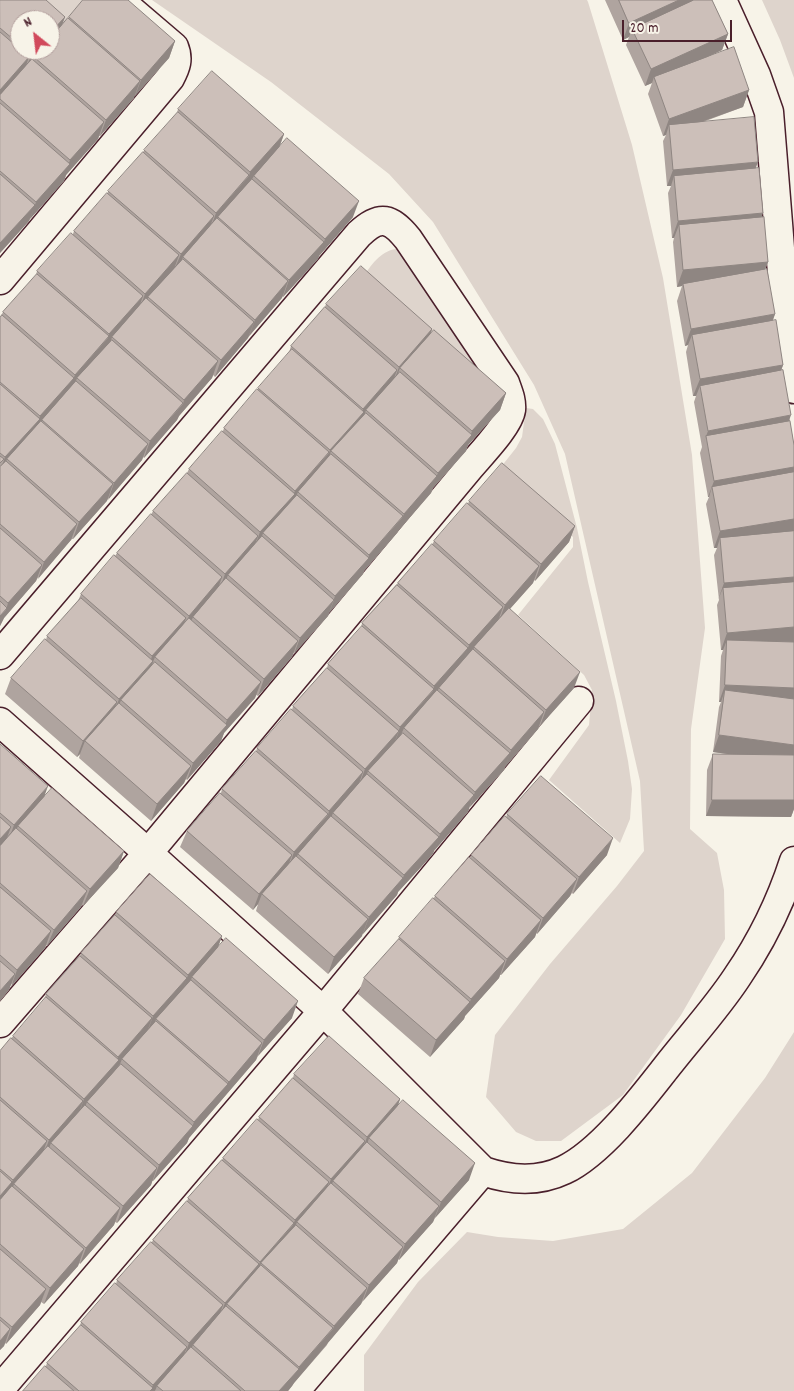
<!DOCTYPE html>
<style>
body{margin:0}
#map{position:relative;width:794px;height:1391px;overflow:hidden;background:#f7f3e8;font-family:Dekko,sans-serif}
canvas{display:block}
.north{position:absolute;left:10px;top:10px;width:50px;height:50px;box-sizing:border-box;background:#f7f3e8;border:1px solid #b29e9c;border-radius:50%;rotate:331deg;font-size:14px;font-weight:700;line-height:20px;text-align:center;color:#4a1f2b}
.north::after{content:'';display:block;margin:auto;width:18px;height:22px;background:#d1495b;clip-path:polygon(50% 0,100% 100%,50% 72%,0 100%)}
.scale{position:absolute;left:622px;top:20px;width:110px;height:22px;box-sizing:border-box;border:2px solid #4a1f2b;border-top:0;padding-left:6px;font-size:15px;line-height:18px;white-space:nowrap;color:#4a1f2b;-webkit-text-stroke:4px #f7f3e8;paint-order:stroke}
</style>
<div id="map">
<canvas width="794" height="1391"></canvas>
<div class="north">N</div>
<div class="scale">20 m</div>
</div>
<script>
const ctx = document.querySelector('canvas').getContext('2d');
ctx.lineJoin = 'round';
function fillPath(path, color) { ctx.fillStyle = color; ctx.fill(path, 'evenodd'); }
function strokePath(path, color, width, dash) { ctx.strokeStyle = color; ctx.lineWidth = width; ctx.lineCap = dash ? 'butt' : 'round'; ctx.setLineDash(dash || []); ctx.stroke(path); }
fillPath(new Path2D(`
 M25,0H87L60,30Z
 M152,0H587L588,2L632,145L663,278L692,455L705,628L691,729L690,829L717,853L724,890L725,939L681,1015L623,1095L561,1141H536L516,1132L486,1097L495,1035L550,964L617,886L644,851L640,781L565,454L534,385L433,222L389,174L271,82Z
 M762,0H794V78L780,40Z
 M396,249L401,252L497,393L362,278C371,266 380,251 396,249Z
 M526,408L533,409L543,419L555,444L577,528L588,582L616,701L628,761L632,789L630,819L620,843L549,780L589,725L592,690L584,675L518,615L573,547V537L497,472L516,448L522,437Z
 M794,1032V1391H364V1355L418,1282L467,1232L498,1237L553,1241L623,1229L692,1173L765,1078Z`), '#ded4cc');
const minor = new Path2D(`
 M722,0L756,75L769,112L785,310L794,389
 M0,280L170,78C176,67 179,59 174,47L119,0
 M0,655L359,234C380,214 391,218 408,239L505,383C508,392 512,400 511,410C509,425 481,454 470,467L148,853L0,1023
 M0,722L148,853L323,1011L483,1171C509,1180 537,1183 564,1170C600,1153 640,1101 665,1069C689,1038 716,1009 737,977C761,942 781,901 794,861
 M0,1389L323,1011L579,701
 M295,1391L483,1171`);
strokePath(minor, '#4a1f2b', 31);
strokePath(minor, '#f7f3e8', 28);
fillPath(new Path2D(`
 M0,0L65,17L61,26L69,17L175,41L169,58L135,96H134V98L100,136H99L98,139L66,175L64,181L30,219L29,221L0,253ZM20,20L50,50H20Z
 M605,0H712L728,34L722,50L708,57L749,90L743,107L703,122L756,168L768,262L765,270L775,314L773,320L783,365L781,371L794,445V809L791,817L706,816L707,770L713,754H727L713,752L719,707L721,702H719L721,656L723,650H721L717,605L719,600L714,555L717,548H714L706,504L709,497H708L700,453L702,447L694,402L696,396H693L686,352L688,345L685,346L677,301L682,286L677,287L673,242L674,238H672L668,193L671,186H667L663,141L666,135L663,136L648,94L652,83L645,86L626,45L629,37L623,40Z
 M178,109L284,134L280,146L353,217L319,256L318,259L283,297V296L215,377L213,375L212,378L179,416L177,420L144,458L143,457L142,460L73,539H72L71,540L37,579L36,581L4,618L0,626V318L3,312L36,275L37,271L73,234L74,231L177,113Z
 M326,304L432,329L431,333L506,393L500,410L468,445L466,451L433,488L431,493L399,530L397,533L364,571L363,574L329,613L328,616L293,654L292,657L258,696L256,695L255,698L224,733L221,741L187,780L186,779L184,783L151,821L79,758L80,754L77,757L5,694L11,678L46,640L47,636L78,601L81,594L115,556L117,553L151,515L153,511L187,473L189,469L223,431L224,428L289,353L291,346L325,307Z
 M469,501L575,526L569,542L535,581L534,580L533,583L510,609L574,688L540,726L538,729L505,767L504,770L469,808L468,812L434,850L433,854L398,892L397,895L363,934L362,933V936L328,974L256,911L258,904L253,910L180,847L187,831L221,793L222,789L256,752L257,748L292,710L293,706L327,668L328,664L361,628L362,623L432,545L434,541L468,504Z
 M0,744L45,796L124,851L118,868L83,906L82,905L81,907L47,946L46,945L45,948L10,986L9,990L0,1001Z
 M507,814L607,855L573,894L572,893L570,896L537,934L536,933L535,937L501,975H500L499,978L465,1016L464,1019L430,1057L358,994L364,978L398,940L399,937L434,898L435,896L470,858L471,855L506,818Z
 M116,912L222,936L218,947L292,1018L258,1056L256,1060L189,1138L187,1143L153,1181H152L151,1185L117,1223L115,1222L114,1225L80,1264L79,1263L78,1266L44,1304L41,1302L40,1305L6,1344L5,1343L4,1346L0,1350V1051L44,1001L46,994L80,956L81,953L115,915Z
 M294,1074L400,1099L398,1106L469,1180L435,1218L433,1222L399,1260L398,1259L397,1263L363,1301L361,1304L328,1342L327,1345L294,1383L292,1386L288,1391H23L46,1366L47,1363L80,1326L81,1322L116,1284L117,1280L152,1242L153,1240L187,1202L188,1198L222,1160L223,1158L258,1120L259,1117L293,1078Z`), '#afa49f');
fillPath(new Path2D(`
 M679,0H702L632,29L629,37L623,40L629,23Z
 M65,17L59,33L50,43V33Z
 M728,34L722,50L655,81L654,77L652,83L645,86L651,69Z
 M175,41L169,58L135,96L141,80Z
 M35,50H44L34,57L31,64L25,72L31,55Z
 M29,57L23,74L0,99V90Z
 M140,81L134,98L100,136L106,120Z
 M749,90L743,107L670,133L669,125L666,135L663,136L669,119Z
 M104,122L98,139L66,175L64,181L30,219L36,202L68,166L70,160Z
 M284,134L278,150L254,176L252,179L218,217L215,223L210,230L216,213L249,176L250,172Z
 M758,162L752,178L674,176L671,186H667L673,170Z
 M359,201L353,217L319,256L325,239Z
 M35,205L29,221L0,253V243Z
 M763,213L757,230L679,225L674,238H672L678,221Z
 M214,216L208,232L183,257L180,264L174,270L181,254Z
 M324,242L318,259L283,297L289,280Z
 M179,255L173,272L148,297L147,302L139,311L145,294Z
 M768,262L761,279L683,284L682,286L677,287L683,270Z
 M288,281L282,298L249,336L255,320Z
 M143,296L137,313L112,337L110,344L77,378L75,384L42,420L39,427L7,459L3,470L0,472L5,457L39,419L40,416L73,379L75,375L108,338L109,334Z
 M775,314L769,330L692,335L688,345L685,346L691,329Z
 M254,322L248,338L215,377L221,360Z
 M432,329L426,346L400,368L395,381L393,384L399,367Z
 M218,361L212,378L179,416L177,420L144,458L150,441L183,404L184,400Z
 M783,365L777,382L700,386L696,396H693L700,379Z
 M397,370L391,387L366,410L363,419L331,451L327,463L298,492L294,501L263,533L260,543L254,549L260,532L293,495L295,491L329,453L330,450L361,415L363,409Z
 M506,393L500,410L468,445L466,451L433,488L431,493L399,530L397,533L364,571L363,574L329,613L335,596L368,559L369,555L402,518L404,514L436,477L438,473L470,437L472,431Z
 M791,415L785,432L706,436L702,447L708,431Z
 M148,444L142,460L108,500L114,483Z
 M794,467V477L712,487L709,497H708L714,481Z
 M113,484L107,501L73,539L79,522Z
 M794,519V534L720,538L717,548H714L720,531Z
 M77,524L71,540L38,579L44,562Z
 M575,526L569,542L535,581L541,564Z
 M258,536L252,553L228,575L224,585L219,591L225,574Z
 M42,565L36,581L4,618L0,626V616L6,610L8,603Z
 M539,566L533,583L499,621L505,605Z
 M222,577L216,594L193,617L190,624L183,633L189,616Z
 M794,577V593L723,588L718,600L724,583Z
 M334,600L328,616L294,654L300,638Z
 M503,607L497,624L474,647L473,652L463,662L469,645Z
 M186,618L180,634L155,657L147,677L121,700L117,711L113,716L119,699L149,666L152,656Z
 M794,627V643L727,640L723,650H721L727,633Z
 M298,641L292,657L258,696L264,679Z
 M468,648L462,665L439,688L436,694L404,728L400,737L394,744L400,727L433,691L434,686Z
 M580,672L574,688L540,726L546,710Z
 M261,682L255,698L224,733L221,741L187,780L193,763L224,728L227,720Z
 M725,685L794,688V704L725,690L721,702H719Z
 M117,702L111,719L85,741L80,754L77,757L83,741Z
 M544,712L538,729L505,767L511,750Z
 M399,731L393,747L368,771L366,777L359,785L365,769Z
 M719,735L794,745V763L713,752Z
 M510,753L504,770L469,808L475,792Z
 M191,766L184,783L151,821L157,804Z
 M363,772L357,789L333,813L331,818L298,854L295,861L288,869L294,852L328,815L329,811Z
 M48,786L42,803L18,826L15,833L8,842L14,825Z
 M474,795L468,812L434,851L440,834Z
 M712,800H794V809L791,817L706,816Z
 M11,827L5,843L0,848V839Z
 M439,837L433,854L398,892L404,875Z
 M613,838L607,855L573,894L579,877Z
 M124,851L118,868L83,906L90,889Z
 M292,855L286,872L262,894L258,904L253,910L259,894Z
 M403,878L397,895L363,934L369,917Z
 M577,879L570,896L537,934L543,918Z
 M87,891L81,907L47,946L54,930Z
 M368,919L362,936L328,974L334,957Z
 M541,920L535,937L501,975L507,959Z
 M51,931L45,948L11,987L17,970Z
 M222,936L216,953L192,977L190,983L182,992L188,975Z
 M505,961L499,978L465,1016L471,999Z
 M15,974L9,990L0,1001V991Z
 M187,978L181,995L156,1019L154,1025L147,1033L153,1016Z
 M298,1001L292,1018L258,1056L264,1040Z
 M470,1002L464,1019L430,1057L436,1040Z
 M152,1018L146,1035L122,1059L120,1064L115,1070L113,1077L87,1102L85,1107L78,1116L84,1099L115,1064L118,1057Z
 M262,1043L256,1060L189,1138L187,1143L153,1181L159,1165L192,1127L194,1122Z
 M400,1099L394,1116L369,1138L366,1148L361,1154L367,1137Z
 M83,1101L77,1118L51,1143L48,1151L43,1156L49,1140Z
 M47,1141L41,1158L14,1184L12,1190L0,1206V1196L11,1183L13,1180Z
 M365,1141L359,1158L333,1181L330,1191L325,1196L331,1179Z
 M475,1163L469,1180L435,1218L441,1202Z
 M157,1168L151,1185L117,1223L123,1206Z
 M329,1182L323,1198L297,1222L293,1232L261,1263L257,1275L254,1278L260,1262L293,1225L295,1220Z
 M439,1206L433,1222L399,1260L405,1244Z
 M120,1208L114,1225L80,1264L86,1248Z
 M403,1247L397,1263L363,1301L369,1285Z
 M84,1249L78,1266L44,1304L50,1288Z
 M259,1264L253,1281L227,1304L223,1315L219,1319L225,1303Z
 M367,1288L361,1304L294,1383L292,1386L288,1391H279L298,1370L299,1367L333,1329L334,1326Z
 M46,1289L40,1305L6,1344L12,1327Z
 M223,1305L217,1322L193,1345L190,1352L183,1360L189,1343Z
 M10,1329L4,1346L0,1350V1341Z
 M187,1347L181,1363L157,1386L155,1391H150L153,1385Z`), '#8f8682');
const building = new Path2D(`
 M0,0H46L65,17L50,33V20H20V45L0,28Z
 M83,0H128L175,41L141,80L69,17Z
 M619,0H679L629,23Z
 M694,0H712L728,34L651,69L632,29Z
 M68,18L140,81L106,120L34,57L40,50H50V39Z
 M0,32L29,57L0,90Z
 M734,47L749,90L669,119L654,77Z
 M25,50H35L31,55Z
 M32,59L104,122L70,160L0,99V95Z
 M212,71L284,134L250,172L178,109Z
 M0,103L70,164L36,202L0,171Z
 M178,112L249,175L216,213L144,150Z
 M754,117L758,162L673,170L669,125Z
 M287,138L359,201L325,239L254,176Z
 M143,152L214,216L181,254L108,191Z
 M759,168L763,213L678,221L674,176Z
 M0,174L35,205L0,243Z
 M252,179L324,242L289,280L218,217Z
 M107,193L179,255L145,294L74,231Z
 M764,217L768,262L683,270L679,225Z
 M217,218L288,281L255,320L183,257Z
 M71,233L143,296L109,334L37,271Z
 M183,259L254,322L221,360L148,297Z
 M361,266L432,329L399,367L326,304Z
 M767,269L775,314L691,329L683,284Z
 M37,274L109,336L75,375L3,312Z
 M146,298L218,361L184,400L112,337Z
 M325,307L397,370L363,409L291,346Z
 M2,315L74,378L40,416L0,382V318Z
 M776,320L783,365L700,379L692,335Z
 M434,330L506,393L472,431L400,368Z
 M112,340L183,403L150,441L77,378Z
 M292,349L364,412L330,450L258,388Z
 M783,370L791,415L708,431L700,386Z
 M400,372L472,435L438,473L366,410Z
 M76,381L148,444L114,483L42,420Z
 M0,384L40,419L5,457L0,453Z
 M257,389L329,452L295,491L224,428Z
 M366,413L437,476L404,514L331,451Z
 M41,421L113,484L79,522L7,459Z
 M790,421L794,445V467L714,481L706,436Z
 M222,431L295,494L260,532L189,469Z
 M331,454L403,516L369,555L298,492Z
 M0,456L4,459L0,463Z
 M6,461L77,524L44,562L0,524V467Z
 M502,463L575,526L541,564L469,501Z
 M794,472V519L720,531L712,487Z
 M187,473L258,536L225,574L153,511Z
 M297,495L369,558L335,596L263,533Z
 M467,503L539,566L505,605L434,541Z
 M151,514L222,577L189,616L117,553Z
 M0,528L42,565L8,603L0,596Z
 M794,531V577L724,583L720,538Z
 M262,536L334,600L300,638L228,575Z
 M432,544L503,607L469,645L398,583Z
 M114,555L186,618L152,656L81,594Z
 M226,578L298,641L264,679L193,617Z
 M794,582V627L727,633L723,588Z
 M397,585L468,648L434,686L362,623Z
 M81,598L153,661L119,699L47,636Z
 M0,601L7,608L0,616Z
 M509,608L580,672L546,710L474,647Z
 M189,618L261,682L227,720L155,657Z
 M362,626L434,689L400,727L328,664Z
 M45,639L117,702L83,741L11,678Z
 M727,640L794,642V688L725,685Z
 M473,649L544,712L511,750L439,688Z
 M155,662L227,725L193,763L121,700Z
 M327,668L399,731L365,769L293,706Z
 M437,690L510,753L475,792L404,728Z
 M725,690L794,699V745L719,735Z
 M119,703L191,766L157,804L85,741Z
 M291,709L363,772L329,811L257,748Z
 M403,733L474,795L440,834L368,771Z
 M0,744L48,786L14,825L0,813Z
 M256,751L328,814L294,852L222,789Z
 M713,754L794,755V800H712Z
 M367,774L439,837L404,875L333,813Z
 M541,776L613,838L579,877L507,814Z
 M52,788L124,851L90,889L18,826Z
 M220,793L292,855L259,894L187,831Z
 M331,816L403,878L369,917L298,854Z
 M505,816L577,879L543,918L471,855Z
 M0,817L11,827L0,839Z
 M16,828L87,891L54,930L0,883V846Z
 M296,856L368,919L334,957L262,894Z
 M469,857L541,920L507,959L435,896Z
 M150,874L222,936L188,975L116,912Z
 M0,887L51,931L17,970L0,955Z
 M433,898L505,961L471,999L399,937Z
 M115,915L187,978L153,1016L81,953Z
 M226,938L298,1001L264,1040L192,977Z
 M399,939L470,1002L436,1040L364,978Z
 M80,956L152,1018L118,1057L46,994Z
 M0,961L15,974L0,991Z
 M191,980L262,1043L229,1082L156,1019Z
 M46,997L119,1060L84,1099L13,1036Z
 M156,1021L228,1084L194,1122L122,1059Z
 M329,1036L400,1099L367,1137L294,1074Z
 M11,1038L83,1101L49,1140L0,1097V1051Z
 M121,1064L193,1126L159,1165L87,1102Z
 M293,1078L365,1141L331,1179L259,1117Z
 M0,1100L47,1141L13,1180L0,1169Z
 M403,1100L475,1163L441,1202L369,1138Z
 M85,1105L157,1168L123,1206L51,1143Z
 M257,1119L329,1182L295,1220L223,1158Z
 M367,1142L439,1206L405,1244L333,1181Z
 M48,1146L120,1208L86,1248L14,1184Z
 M222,1160L294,1223L260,1262L188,1198Z
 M0,1171L12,1182L0,1196Z
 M331,1183L403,1247L369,1285L297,1222Z
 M12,1186L84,1249L50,1288L0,1244V1200Z
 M187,1201L259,1264L225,1303L153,1240Z
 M296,1225L367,1288L334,1326L261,1263Z
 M151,1242L223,1305L189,1343L117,1280Z
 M0,1249L46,1289L12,1327L0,1317Z
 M261,1265L333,1328L299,1367L227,1304Z
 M115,1283L187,1347L153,1385L81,1322Z
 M226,1306L299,1369L279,1391H245L193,1345Z
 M0,1320L10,1329L0,1341Z
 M81,1325L153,1388L150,1391H79L47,1363Z
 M191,1347L241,1391H163L157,1386Z
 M45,1366L74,1391H23Z`);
fillPath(building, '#ccbfb9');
strokePath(building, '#8f8682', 1);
</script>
